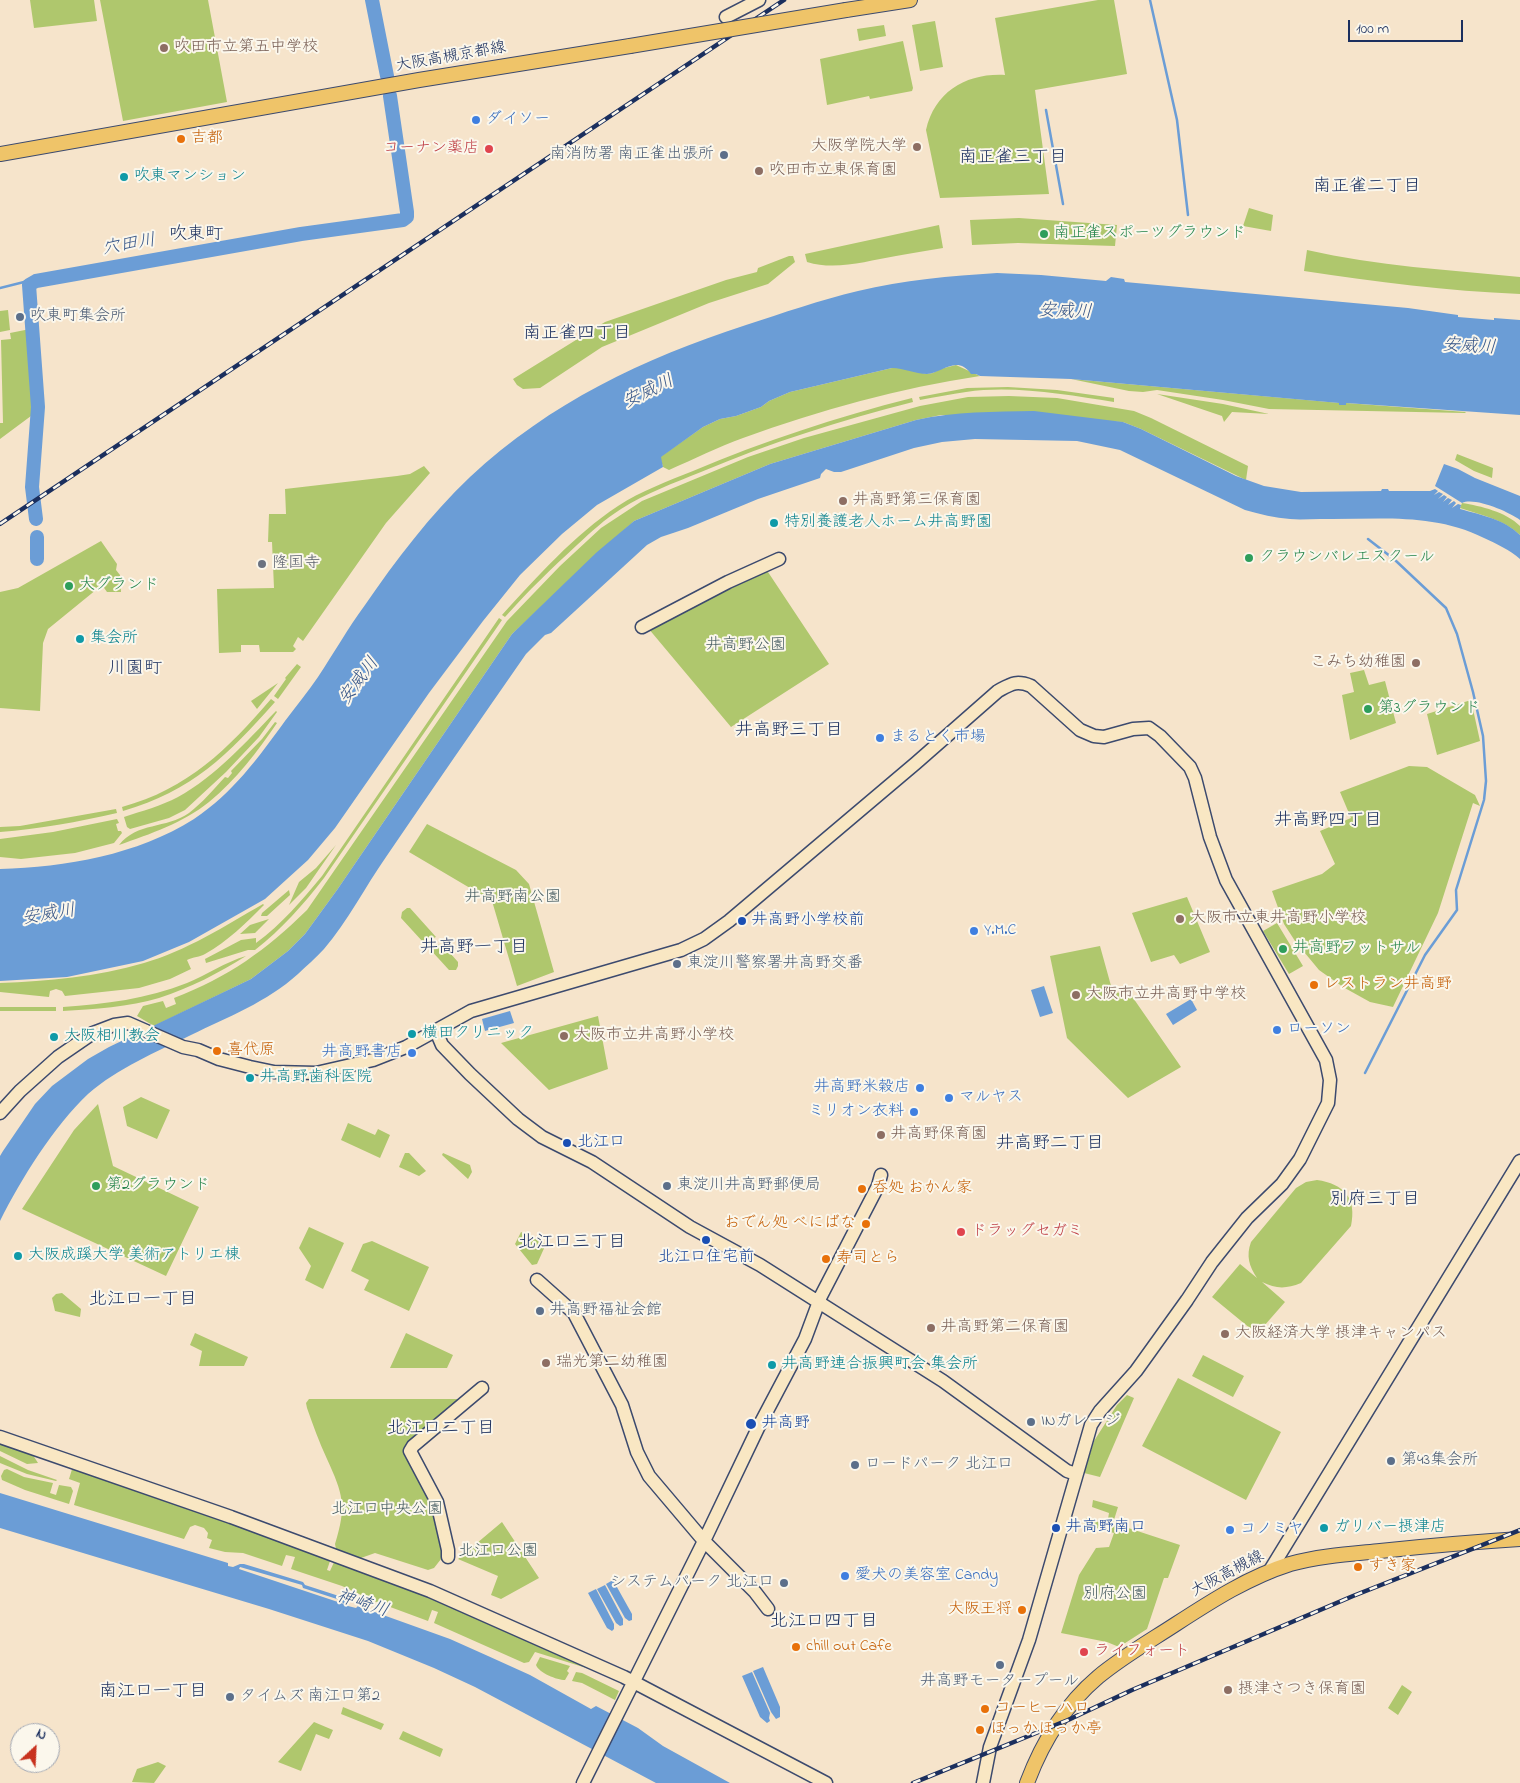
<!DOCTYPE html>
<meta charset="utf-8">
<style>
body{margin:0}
#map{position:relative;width:1520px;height:1783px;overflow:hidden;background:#f6e4cb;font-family:"Indie Flower",sans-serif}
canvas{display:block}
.north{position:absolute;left:10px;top:1723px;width:50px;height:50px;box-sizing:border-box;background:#fbf7ec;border:1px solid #a1a7b3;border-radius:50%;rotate:25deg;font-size:14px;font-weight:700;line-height:20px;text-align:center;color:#1b2f5e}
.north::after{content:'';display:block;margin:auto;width:18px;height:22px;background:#c8321e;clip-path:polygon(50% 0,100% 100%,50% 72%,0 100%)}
.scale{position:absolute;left:1348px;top:20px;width:115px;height:22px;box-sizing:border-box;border:2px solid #1b2f5e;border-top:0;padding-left:6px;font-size:15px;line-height:18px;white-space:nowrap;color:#1b2f5e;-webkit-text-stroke:4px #fbf7ec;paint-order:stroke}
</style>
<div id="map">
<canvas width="1520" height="1783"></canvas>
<div class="north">N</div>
<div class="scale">100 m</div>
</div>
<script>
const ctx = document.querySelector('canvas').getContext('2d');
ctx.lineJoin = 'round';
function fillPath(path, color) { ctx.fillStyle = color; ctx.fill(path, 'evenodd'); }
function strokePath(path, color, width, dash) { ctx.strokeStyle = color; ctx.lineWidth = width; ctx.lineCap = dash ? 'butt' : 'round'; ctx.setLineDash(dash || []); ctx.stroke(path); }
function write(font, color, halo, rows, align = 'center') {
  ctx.font = font + ' "Indie Flower","Klee One",sans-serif'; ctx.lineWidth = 4; ctx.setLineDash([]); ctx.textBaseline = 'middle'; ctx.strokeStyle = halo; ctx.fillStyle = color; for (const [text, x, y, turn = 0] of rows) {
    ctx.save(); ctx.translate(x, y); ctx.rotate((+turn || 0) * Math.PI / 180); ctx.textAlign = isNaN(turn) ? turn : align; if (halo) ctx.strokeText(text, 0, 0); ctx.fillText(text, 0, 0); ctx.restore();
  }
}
fillPath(new Path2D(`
 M30,0H94L97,21L34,28Z
 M100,0H208L227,102L123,121Z
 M1098,0H1114L1127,74L1035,90L1049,194L940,198L926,130C935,91 967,73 1005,75L995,18Z
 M935,21L943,67L920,71L912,25Z
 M884,25L886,36L859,41L857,29Z
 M903,41L913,88L912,91L870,99L869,96L827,105L820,59Z
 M1249,208L1273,215L1271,231L1243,226Z
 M1019,218L1117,225L1115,246L1018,243L972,245L970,220Z
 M939,225L943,248C927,251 911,253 896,256C866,261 836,271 807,262L805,254Z
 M1307,250C1377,266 1449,270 1520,277V294C1447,291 1376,282 1304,271Z
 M789,256H793L795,262L768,284L709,303L602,347L540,388L523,389L517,385L513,379L605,322L726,280L757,272L758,268Z
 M8,310L10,330L0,332V311Z
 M30,329L35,413L0,439V423H3L1,340L11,339L10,333Z
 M956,365L980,376C900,388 820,410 743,438C718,447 694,459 669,470L663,467L660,457L703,427L720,419L736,416L761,407L769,401L790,392L892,368H901L926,374L933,373L940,369Z
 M1071,379L1340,403V405H1346V403L1466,412L1465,413L1269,409L1223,400L1157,390L1143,392L1129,391Z
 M1008,387L1057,390L1114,398V402C1067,395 1014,385 966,392C951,394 936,397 920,400L919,397L967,388Z
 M1157,394L1223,404L1269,414L1232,412L1224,422L1222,416Z
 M1009,396L1057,398L1134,411L1151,418L1248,466L1246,480L1141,429L1123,422L941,415L916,420L770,464L634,521L512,634L337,890L305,934L288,951L251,979L154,1026L137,1016L143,1006L163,1001L166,1008L176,1004L174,998C229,977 266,950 307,910L507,621L560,566L601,528L642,501L748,457L804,438L920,406L968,397Z
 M912,398L913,402C841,420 770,443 701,472C674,483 646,493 621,509C605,519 591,532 577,545C552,568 528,591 505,617L502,615C537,577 574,535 618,506C641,491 668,481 693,471C764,441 837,417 912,398Z
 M1457,454L1493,468L1492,478L1474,471L1455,460Z
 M424,466L430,473L386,523L303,641L298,637L293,646L296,649L293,652H260L259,645H241V652L219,653L217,589L274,588L272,542H268L269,514H286L285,489L397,476L410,474Z
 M1462,503C1481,506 1506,512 1520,526V535C1503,519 1481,515 1460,508Z
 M101,541L117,564L116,570L120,575L121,592H107L102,585L48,629L43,643L40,711L0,708V592L18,588Z
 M766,569L829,664L731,727L648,628Z
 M499,618L502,620L324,878C303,905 282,929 255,950H248L206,963L205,959L241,940L256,938V943C282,924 302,900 322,876Z
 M297,664L301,667L278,699L274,696L286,679L285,678Z
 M1364,670L1369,685L1385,681L1396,723L1350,740L1342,695L1354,692L1350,673Z
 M278,683L257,709L251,701Z
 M271,699L275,702C228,755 192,791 123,811L122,807C188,789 228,749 271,699Z
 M1471,700L1480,741L1437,755L1427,714Z
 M276,711L277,712L259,737L226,772L185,810L169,818L130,829L127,827L124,817C142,811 161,806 178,797C216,776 246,742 276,711Z
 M275,722L277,723C258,751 236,780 209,802C183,823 150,834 119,845C137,822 166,829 189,813C202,803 214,789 225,777L228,778L232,773L231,771L262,739Z
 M1409,766L1427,767L1475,795L1480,806L1473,803L1438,913L1393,1007L1370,1002L1343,987L1319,970L1295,941L1284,924L1272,891L1322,874L1335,864L1320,831L1351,818L1340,792Z
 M116,809L117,813C78,822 39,829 0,832V827L20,826Z
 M117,819L119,823L116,824L118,831H121L122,833L114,843L75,853L21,859L0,857V839L53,832Z
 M427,824L516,870L529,884L554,972L517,986L492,901L409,852Z
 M336,845L306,888L289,905L299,882L316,868Z
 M289,890L290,895L267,916H261L262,913Z
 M1187,897L1210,952L1180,964L1174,955L1151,962L1132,913Z
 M263,904L264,905C246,923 228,941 205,954C200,957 193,957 187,960L191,969L170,979L139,988L65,996L62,991L56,989L50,991L49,997L0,992V983C48,981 97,977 144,963C186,951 225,926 263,904Z
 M407,908H410L436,937L423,942L401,918L402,912Z
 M269,919L255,933L240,934L250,925Z
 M1277,923L1303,966L1289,974L1263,931Z
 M442,944L458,962V966L456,970H449L428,947Z
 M1100,946L1113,993L1129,992L1181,1067L1128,1098L1067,1038L1050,956Z
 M246,956C219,973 190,988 159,998C130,1007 93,1009 63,1011V1007C105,1004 147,999 187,983C207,975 225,962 246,956Z
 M0,1007H56V1011H0Z
 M598,1016L608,1069L549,1090L501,1043Z
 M141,1097L170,1110L157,1139L127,1126L123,1107Z
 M98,1104L113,1166L199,1207L166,1276L22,1209L74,1130Z
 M348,1123L375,1135L378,1129L390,1135L380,1158L341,1140Z
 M405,1153H409L426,1171L419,1176L399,1167Z
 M443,1153L470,1165L472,1172L468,1179L442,1155Z
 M1317,1180C1344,1184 1357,1198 1351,1226L1301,1283C1286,1289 1276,1289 1262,1282L1285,1302L1257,1334L1212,1297L1240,1264L1257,1278C1249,1266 1246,1256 1251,1242L1296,1188L1306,1182Z
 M309,1227L344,1243L323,1289L305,1280L311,1266L299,1248Z
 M521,1232L546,1244L537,1264L532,1265L515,1244Z
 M372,1241L429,1267L409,1311L364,1290L369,1280L351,1271L363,1244Z
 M62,1293L81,1309L80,1317L55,1311L52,1298L56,1294Z
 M195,1333L248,1357L244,1366H199L202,1351L190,1345Z
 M406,1333L453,1355L447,1368H390Z
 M1203,1355L1244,1376L1233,1397L1192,1376Z
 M1178,1378L1281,1432L1246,1500L1142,1446Z
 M1127,1395L1134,1398L1100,1477L1084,1473L1094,1441L1117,1405Z
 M309,1399H458L459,1402L405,1448L433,1504L445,1554L434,1568L428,1570L375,1553L361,1558L336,1549L335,1544C347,1506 343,1494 327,1459C319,1442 313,1425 307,1408L306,1403Z
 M0,1442L31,1452L38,1463L27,1464L0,1451Z
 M0,1456L28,1470L57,1480L56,1481L27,1474L0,1463Z
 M73,1466L331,1558L327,1570L330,1571L335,1560L428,1595L596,1671L535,1652L529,1662L524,1663L434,1623L438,1612L432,1610L428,1621L374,1601L342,1586L291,1569L295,1557L286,1555L282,1566L243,1553L225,1552L209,1548L212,1540L207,1538L208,1533L204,1528L195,1525L190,1527L184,1539L74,1505L80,1483L69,1479Z
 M7,1469L24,1477L53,1483L50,1493L56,1495L59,1485L71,1487L73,1491L69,1504L25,1490L2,1480L1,1476L4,1470Z
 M1093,1500L1118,1507L1113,1523L1180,1545L1168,1578H1164L1147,1629L1119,1647L1107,1642L1061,1633L1079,1575L1096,1548L1109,1547L1114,1533L1084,1525L1086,1518L1107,1525L1109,1513L1092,1507Z
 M502,1522L539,1578L501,1599L491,1595L498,1576L458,1559Z
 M540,1657L570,1666L567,1671L569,1673L565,1680C557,1680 539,1673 536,1665Z
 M576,1672L582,1673L619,1691L615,1700L582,1683L572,1681Z
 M1402,1685L1412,1692L1398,1715L1388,1708Z
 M343,1707L384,1724L381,1730L341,1714Z
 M314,1722L333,1730L329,1739L316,1734L301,1771L278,1762Z
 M403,1731L443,1749L440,1757L399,1739Z
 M158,1762L166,1766L154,1783L132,1782L137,1769Z`), '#afc76d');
fillPath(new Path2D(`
 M997,273L1041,275L1106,281L1111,277L1124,279L1125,282L1408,308L1458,315V317L1494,320V318L1520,320V415L1346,403V405H1339V403L1071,379L980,376L976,374H971C957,354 941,374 927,374C915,374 904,368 892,368L790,392L769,401L761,407L736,416L720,419L703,427L661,457L663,467L597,505L562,534L520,575L483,621L429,693L335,828L308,860L265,899L189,942L143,961L67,977L0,981V869C66,867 137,855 194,819C233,793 258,758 285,721C296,706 308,692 318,677C334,653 348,628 365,605C396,560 430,515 470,477C551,402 642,359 746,325C783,313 820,300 858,291C903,280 951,276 997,273Z
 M1034,411L1123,422L1141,429L1236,476L1264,486L1301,492L1381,491L1382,489H1388L1389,491H1430L1435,489L1438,491L1434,495L1439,492L1443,494L1438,499L1444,495L1447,497L1443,502L1448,498L1452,500L1448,505L1454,501L1456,503L1452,508L1458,504L1461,505L1460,509C1481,515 1504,519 1520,535V559C1510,550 1497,544 1484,538C1431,512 1377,520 1320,519C1310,519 1300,520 1290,519C1275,518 1260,514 1245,510L1120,450L1077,441L975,439L942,442L914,448L841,472H834L826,469L821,474L820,478L758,499L688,528L661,537L647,545L551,633L545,635L526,654C479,722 432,789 386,857C365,887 348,921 324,949C316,958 306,966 298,974C267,1002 228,1017 191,1035C156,1052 118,1068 88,1094C54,1126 21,1179 0,1221V1156L3,1151L35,1104L52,1086L88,1059L109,1047L251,979L288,951L305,934L337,890L512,634L597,552L634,521L770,464L916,420C956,411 994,412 1034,411Z
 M1444,464L1458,469L1475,478L1520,496V520C1509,512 1475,497 1462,503L1435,486Z
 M1044,986L1053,1013L1040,1017L1031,990Z
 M1191,999L1197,1010L1173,1025L1166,1014Z
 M510,1011L514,1023L485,1031L482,1019Z
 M0,1493L228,1563V1566L233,1567L240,1564H244L303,1582L305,1585L342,1597L346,1600L348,1606L356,1608L358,1606L450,1639L488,1656L530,1675L591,1709L596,1706L638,1728L663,1746L730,1783H656L475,1687L434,1668L368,1641L269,1609L0,1528ZM240,1567L302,1585L303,1588L340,1600L344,1604L239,1569Z
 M613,1580L632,1614V1620L629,1621L625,1618L606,1584Z
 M605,1585L623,1619V1625L620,1626L616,1623L597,1589Z
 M596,1589L614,1624V1629L612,1631L607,1628L588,1593Z
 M763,1667L780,1707V1717L776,1719L771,1712L753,1671Z
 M752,1672L770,1713L769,1718L770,1721L767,1723L760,1717L742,1676Z`), '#6b9dd6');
strokePath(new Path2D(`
 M1150,0L1177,120L1188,215
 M1046,110L1063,204
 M0,288L24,282L29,285
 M1365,1073L1425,955L1457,910L1456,890L1484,800L1486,781L1483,736L1473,692L1457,634L1446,608L1395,560L1368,539`), '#6b9dd6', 2.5);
strokePath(new Path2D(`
 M372,0L387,76
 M36,519L32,487L38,407L29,285L36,281L301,234L403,220L407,217V212L390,96
 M37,537V559`), '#6b9dd6', 14);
const secondary = new Path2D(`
 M726,17L759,0
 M642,627L728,582L779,559
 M436,1031L442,1045L470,1074L518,1119L542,1137L592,1162L690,1227L760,1265L943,1381L1067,1471L1076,1474
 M0,1113L20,1091L58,1057L93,1033L114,1025L128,1023L183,1047L198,1050L219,1059L250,1067L274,1072L316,1073L373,1060L406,1047L471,1011L681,950L704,939L729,921L916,763L998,691C1011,684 1016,680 1031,686L1080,730L1094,736L1104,737L1133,729L1149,728L1160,736L1190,767L1195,778L1210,837L1226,880L1326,1060L1330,1080L1328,1103L1300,1159L1282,1184L1247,1218L1212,1262L1187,1300L1136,1371L1100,1411L1091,1425L1029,1640L990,1747L983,1783
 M537,1280L574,1313L622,1405L637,1452L649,1476L704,1541L755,1592L768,1609
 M0,1437L231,1517L430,1591L624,1677L826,1783
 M448,1557V1550L437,1502L410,1451L413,1446L482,1388
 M1269,1572L1520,1161
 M583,1783L704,1541L758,1428L805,1339L821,1296L878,1186L881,1175`);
const primary = new Path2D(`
 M846,10L910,0
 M0,154L419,80L630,46
 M1027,1783C1042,1743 1065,1705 1098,1677C1122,1657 1150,1641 1176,1624C1213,1600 1249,1577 1290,1564C1319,1556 1350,1554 1380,1551C1427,1546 1473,1542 1520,1539`);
strokePath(secondary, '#3c4a6e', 15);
strokePath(primary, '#3c4a6e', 16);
strokePath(secondary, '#f9e7c3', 12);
strokePath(primary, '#efc469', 14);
const rail = new Path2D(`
 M0,524L784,0
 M913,1783L1068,1720L1132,1690L1353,1596L1520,1530`);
strokePath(rail, '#1b2f5e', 4.5);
strokePath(rail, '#fbf7ec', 2.5, [8]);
const primaryBridge = new Path2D(`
 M630,46L846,10`);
strokePath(primaryBridge, '#3c4a6e', 16, []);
strokePath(primaryBridge, '#efc469', 14);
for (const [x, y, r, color] of [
 [164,48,5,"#8d6e63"],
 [476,120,5,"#3f7fe0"],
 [181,139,5,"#e8710a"],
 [917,147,5,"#8d6e63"],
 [489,149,5,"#e0444e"],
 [724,155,5,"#5c6f8a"],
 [759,171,5,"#8d6e63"],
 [124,177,5,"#0f9aa8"],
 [1044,234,5,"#2e9e5b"],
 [20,317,5,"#5c6f8a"],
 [843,501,5,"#8d6e63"],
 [774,523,5,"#0f9aa8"],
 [1249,558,5,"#2e9e5b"],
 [262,564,5,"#6b7280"],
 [69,586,5,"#2e9e5b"],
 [80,639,5,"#0f9aa8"],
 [1416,663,5,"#8d6e63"],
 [1368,709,5,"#2e9e5b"],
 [880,738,5,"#3f7fe0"],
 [1180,919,5,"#8d6e63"],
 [742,921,5,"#1a4fb4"],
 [974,931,5,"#3f7fe0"],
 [1283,949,5,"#2e9e5b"],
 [677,964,5,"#5c6f8a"],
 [1314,985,5,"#e8710a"],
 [1076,995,5,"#8d6e63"],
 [1277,1030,5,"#3f7fe0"],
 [412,1034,5,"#0f9aa8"],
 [564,1036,5,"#8d6e63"],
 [54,1037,5,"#0f9aa8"],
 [217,1051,5,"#e8710a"],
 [412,1053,5,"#3f7fe0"],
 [250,1078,5,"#0f9aa8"],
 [920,1088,5,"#3f7fe0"],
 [949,1098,5,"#3f7fe0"],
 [914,1112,5,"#3f7fe0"],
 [881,1135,5,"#8d6e63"],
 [567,1143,5,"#1a4fb4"],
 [96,1186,5,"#2e9e5b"],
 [667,1186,5,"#5c6f8a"],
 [862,1189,5,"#e8710a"],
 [866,1224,5,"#e8710a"],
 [961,1232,5,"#e0444e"],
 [706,1240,5,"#1a4fb4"],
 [18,1256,5,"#0f9aa8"],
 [826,1259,5,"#e8710a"],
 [540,1311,5,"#5c6f8a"],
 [931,1328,5,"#8d6e63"],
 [1225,1334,5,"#8d6e63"],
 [546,1363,5,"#8d6e63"],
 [772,1365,5,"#0f9aa8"],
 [1031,1422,5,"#5c6f8a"],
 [751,1424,6,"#1a4fb4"],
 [1391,1461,5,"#5c6f8a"],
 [855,1465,5,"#5c6f8a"],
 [1056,1528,5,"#1a4fb4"],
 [1324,1528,5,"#0f9aa8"],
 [1230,1530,5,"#3f7fe0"],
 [1358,1567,5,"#e8710a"],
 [845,1576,5,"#3f7fe0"],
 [784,1583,5,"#5c6f8a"],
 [1022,1610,5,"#e8710a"],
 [796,1647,5,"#e8710a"],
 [1084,1652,5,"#e0444e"],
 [1000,1665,5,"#5c6f8a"],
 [1228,1690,5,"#8d6e63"],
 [230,1697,5,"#5c6f8a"],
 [985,1709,5,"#e8710a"],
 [980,1730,5,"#e8710a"]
]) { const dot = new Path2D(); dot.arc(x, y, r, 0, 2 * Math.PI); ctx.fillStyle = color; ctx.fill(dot); strokePath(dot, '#fbf7ec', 2); }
write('16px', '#785e54', '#fbf7ec', [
 ["吹田市立第五中学校",174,48],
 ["大阪学院大学",907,147,"right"],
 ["吹田市立東保育園",769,171],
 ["井高野第三保育園",853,501],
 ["こみち幼稚園",1406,663,"right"],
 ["大阪市立東井高野小学校",1190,919],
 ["大阪市立井高野中学校",1086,995],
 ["大阪市立井高野小学校",574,1036],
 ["井高野保育園",891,1135],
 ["井高野第二保育園",941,1328],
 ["大阪経済大学 摂津キャンパス",1235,1334],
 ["瑞光第二幼稚園",556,1363],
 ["摂津さつき保育園",1238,1690]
], 'left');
write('16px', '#1b2f5e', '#fbf7ec', [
 ["大阪高槻京都線",451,58,-10],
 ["大阪高槻線",1228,1575,-28]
]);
write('16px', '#366cbe', '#fbf7ec', [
 ["ダイソー",486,120],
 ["まるとく市場",890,738],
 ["Y.M.C",984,931],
 ["ローソン",1287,1030],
 ["井高野書店",402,1053,"right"],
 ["井高野米穀店",910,1088,"right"],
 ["マルヤス",959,1098],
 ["ミリオン衣料",904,1112,"right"],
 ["コノミヤ",1240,1530],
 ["愛犬の美容室 Candy",855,1576]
], 'left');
write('16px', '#c56008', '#fbf7ec', [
 ["吉都",191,139],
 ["レストラン井高野",1324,985],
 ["喜代原",227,1051],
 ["呑処 おかん家",872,1189],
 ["おでん処 べにばな",856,1224,"right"],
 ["寿司とら",836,1259],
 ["すき家",1368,1567],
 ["大阪王将",1012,1610,"right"],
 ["chill out Cafe",806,1647],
 ["コーヒーハロ",995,1709],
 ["ほっかほっか亭",990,1730]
], 'left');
write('16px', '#be3a42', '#fbf7ec', [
 ["コーナン薬店",479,149,"right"],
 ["ドラッグセガミ",971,1232],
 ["ライフォート",1094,1652]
], 'left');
write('16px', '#4e5e75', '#fbf7ec', [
 ["南消防署 南正雀出張所",714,155,"right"],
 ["吹東町集会所",30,317],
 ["東淀川警察署井高野交番",687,964],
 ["東淀川井高野郵便局",677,1186],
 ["井高野福祉会館",550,1311],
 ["INガレージ",1041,1422],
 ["第43集会所",1401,1461],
 ["ロードパーク 北江口",865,1465],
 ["システムパーク 北江口",774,1583,"right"],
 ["井高野モータープール",1000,1682,"center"],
 ["タイムズ 南江口第2",240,1697]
], 'left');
write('16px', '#0d838f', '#fbf7ec', [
 ["吹東マンション",134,177],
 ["特別養護老人ホーム井高野園",784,523],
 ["集会所",90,639],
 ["横田クリニック",422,1034],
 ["大阪相川教会",64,1037],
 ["井高野歯科医院",260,1078],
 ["大阪成蹊大学 美術アトリエ棟",28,1256],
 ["井高野連合振興町会 集会所",782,1365],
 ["ガリバー摂津店",1334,1528]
], 'left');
write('16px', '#27864d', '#fbf7ec', [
 ["南正雀スポーツグラウンド",1054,234],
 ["クラウンバレエスクール",1259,558],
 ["大グランド",79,586],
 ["第3グラウンド",1378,709],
 ["井高野フットサル",1293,949],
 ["第2グラウンド",106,1186]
], 'left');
write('16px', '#5b616d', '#fbf7ec', [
 ["隆国寺",272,564]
], 'left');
write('16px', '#475d62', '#fbf7ec', [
 ["井高野公園",746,646],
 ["井高野南公園",513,898],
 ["北江口中央公園",387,1510],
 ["北江口公園",498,1552],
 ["別府公園",1115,1595]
]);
write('16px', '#164399', '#fbf7ec', [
 ["井高野小学校前",752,921],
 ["北江口",577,1143],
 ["北江口住宅前",706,1258,"center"],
 ["井高野",762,1424],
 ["井高野南口",1066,1528]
], 'left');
write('18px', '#1b2f5e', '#fbf7ec', [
 ["南正雀三丁目",1013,159],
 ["南正雀二丁目",1367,188],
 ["吹東町",196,236],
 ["南正雀四丁目",577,335],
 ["川園町",135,670],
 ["井高野三丁目",789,732],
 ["井高野四丁目",1328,822],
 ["井高野一丁目",474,949],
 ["井高野二丁目",1050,1145],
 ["別府三丁目",1375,1201],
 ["北江口三丁目",572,1244],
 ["北江口一丁目",143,1301],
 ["北江口二丁目",441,1430],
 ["北江口四丁目",824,1623],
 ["南江口一丁目",153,1693]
]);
write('italic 18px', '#375688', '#fbf7ec', [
 ["穴田川",129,246,-10],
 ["安威川",1065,313,2],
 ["安威川",1469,348,3],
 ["安威川",649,393,-26],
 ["安威川",360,682,-53],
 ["安威川",49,916,-9],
 ["神崎川",362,1605,18]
]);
</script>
